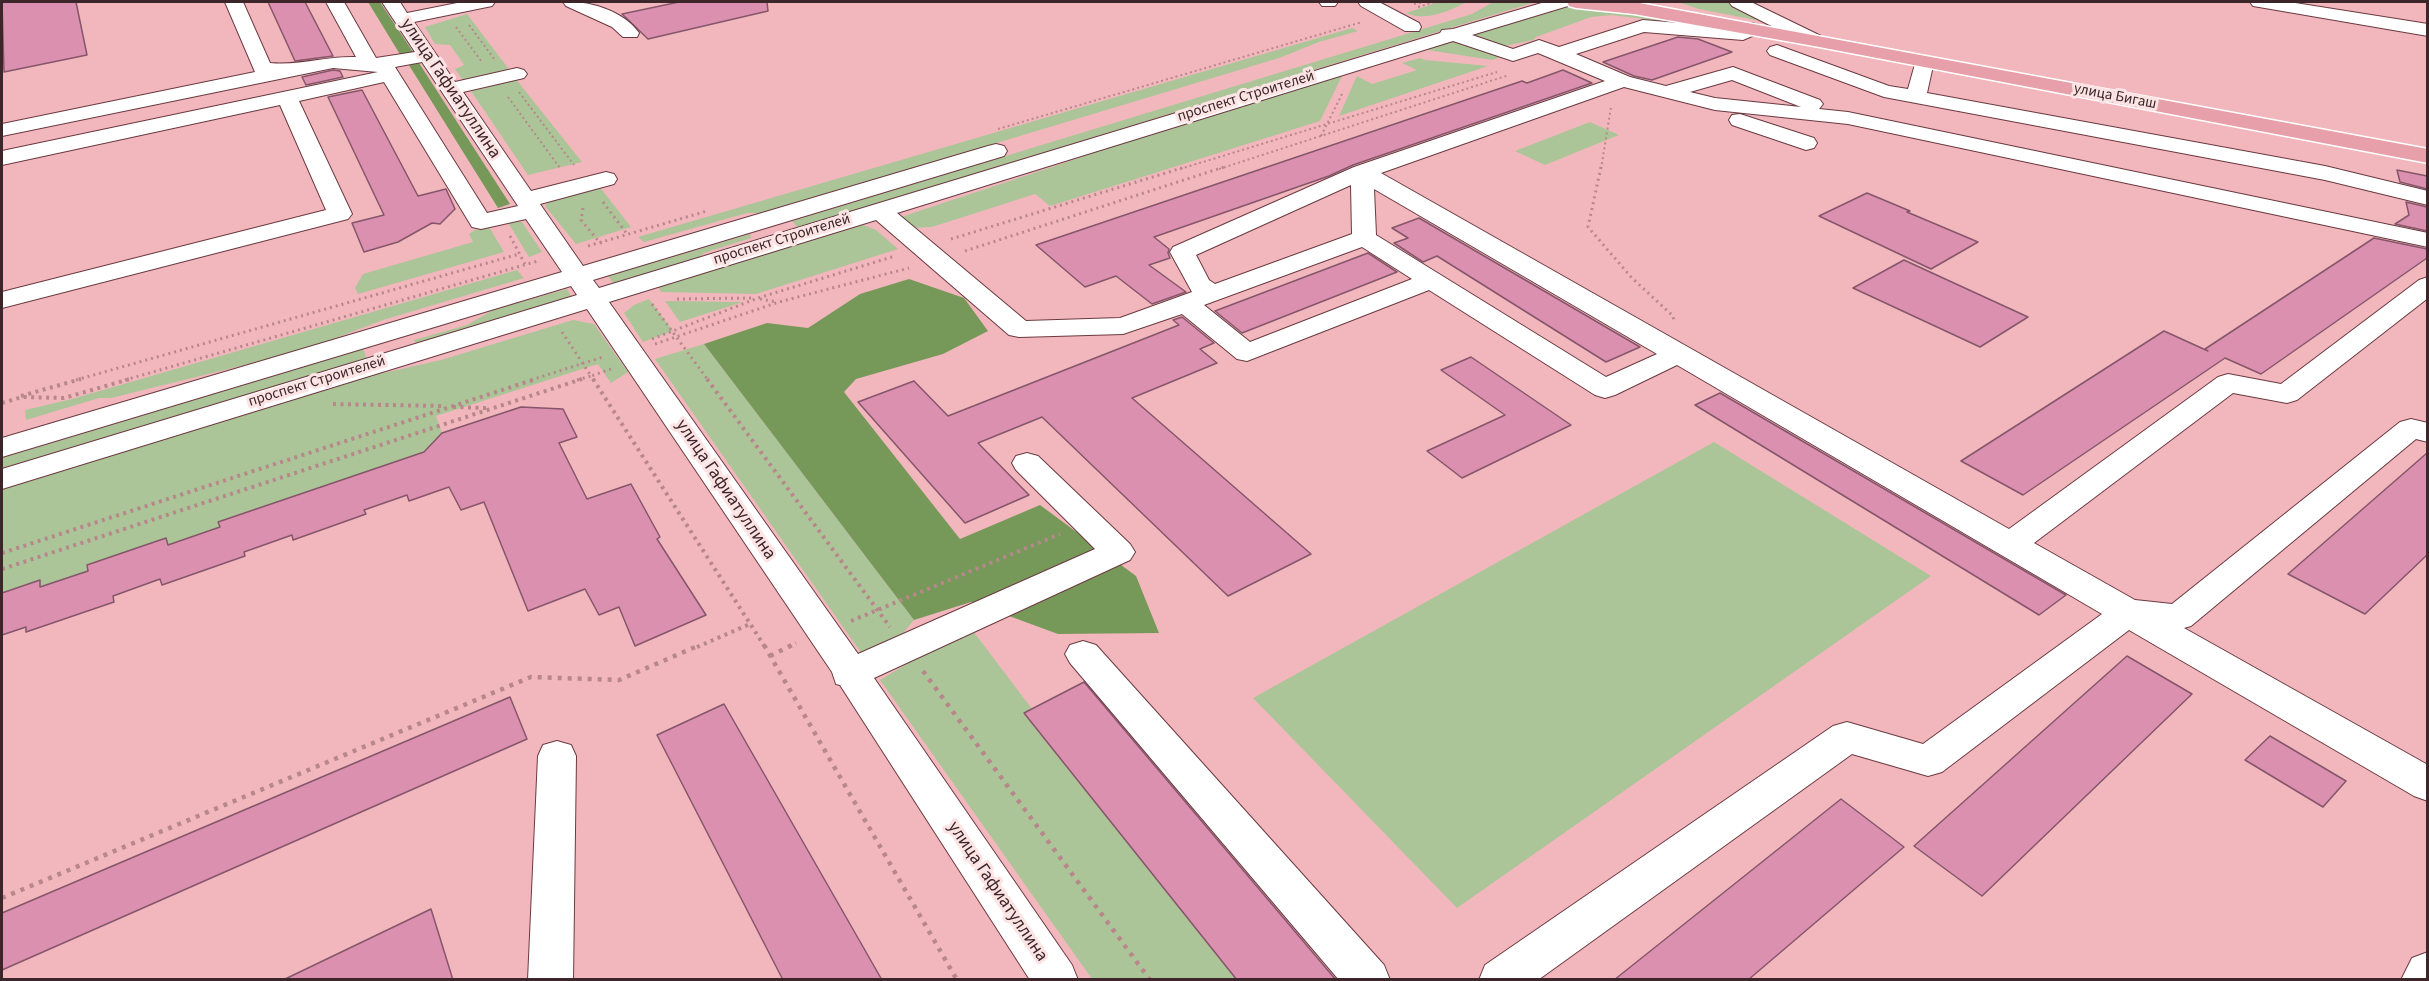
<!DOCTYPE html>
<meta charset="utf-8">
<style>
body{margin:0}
#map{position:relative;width:2429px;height:981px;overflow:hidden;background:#f2b7bd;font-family:"Source Sans 3",sans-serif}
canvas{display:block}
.frame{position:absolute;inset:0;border:3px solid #3d2629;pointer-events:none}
</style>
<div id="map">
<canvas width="2429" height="981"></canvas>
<div class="frame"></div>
</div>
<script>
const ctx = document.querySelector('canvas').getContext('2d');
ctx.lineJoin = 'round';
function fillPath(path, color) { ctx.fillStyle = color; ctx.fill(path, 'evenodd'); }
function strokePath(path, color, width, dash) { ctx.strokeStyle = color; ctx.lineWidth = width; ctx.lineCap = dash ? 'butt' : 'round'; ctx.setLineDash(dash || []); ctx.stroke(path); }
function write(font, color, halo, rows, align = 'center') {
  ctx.font = font + ' "Source Sans 3",sans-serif'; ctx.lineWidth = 6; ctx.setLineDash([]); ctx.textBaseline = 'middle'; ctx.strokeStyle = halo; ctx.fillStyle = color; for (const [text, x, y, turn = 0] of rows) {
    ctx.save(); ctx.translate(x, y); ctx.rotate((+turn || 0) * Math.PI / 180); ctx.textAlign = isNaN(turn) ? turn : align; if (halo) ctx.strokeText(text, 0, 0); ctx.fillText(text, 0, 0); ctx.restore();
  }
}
fillPath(new Path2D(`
 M1439,2H1467C1449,11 1426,22 1406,13Z
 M1493,2L1532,3L798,228L792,221L1472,14Z
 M1678,2H1726L1761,21L1699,9Z
 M1574,4L1607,7L1716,28L1612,15L1591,17L1536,37L1533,40L1505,46L1470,34L1525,15Z
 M467,14L511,72L465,83L455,69L464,65L450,45L435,44L425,27Z
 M1352,28L1358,31L1319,42L1279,58L764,213H747L644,242L638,237Z
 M1455,39L1505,56L1492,60L1421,49Z
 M1420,58L1425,60L1488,66L1339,116L1357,76L1372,84L1417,70L1402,63Z
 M1342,76L1320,121L1050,206L1035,194L932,227L910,228L892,220L1308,82Z
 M515,78L582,162L528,175L471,91L475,87Z
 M1590,122L1619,135L1545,165L1515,151Z
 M599,186L631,227L576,244L545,206L548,201Z
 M507,221L522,222L542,252L529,257Z
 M863,225L876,230L898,249L756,294L661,292L658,286Z
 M489,227L504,252L358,294L355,288L363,274L473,242L469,234L475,230Z
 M750,234L751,238L704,253L696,260L614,284L608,276Z
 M517,270L524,278L383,320L328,341L261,361L111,398H99L26,420L25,410L72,399Z
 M567,289L572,298L416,344L414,340L467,325L493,310Z
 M649,299L673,331L643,342L624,313L634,305Z
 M665,301L743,302L680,322Z
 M573,320L594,324L628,372L611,383L598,364L436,416L442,433L434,454L294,496L219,521L220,527L168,545L166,538L87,565L88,571L40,587L39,581L2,593V489L361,378L441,360Z
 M704,344L914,620L899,638L862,654L655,359Z
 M363,349L367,359L2,470V458Z
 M1714,442L1931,576L1457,908L1253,698Z
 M973,631L1032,709L1024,714L1237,979H1092L880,680L915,659Z`), '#abc598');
fillPath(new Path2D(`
 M368,2H380L413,52L401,56Z
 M407,62L419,63L510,204L498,208Z
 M909,279L964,298L988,331L943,354L856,379L844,392L960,539L1040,505L1136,576L1159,633L1058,634L971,602L914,620L704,344L767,323L808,328L860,294Z`), '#76995a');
const building = new Path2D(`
 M2,2H76L87,55L4,72Z
 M268,2H305L333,56L295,61Z
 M679,2H767L768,11L648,39L622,14Z
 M1678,37L1698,39L1732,52L1652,80L1634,76L1603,62Z
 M333,70L340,71L343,77L306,85L302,77Z
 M1563,70L1592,83L1353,165L1329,176L1154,237L1169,249L1168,253L1170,258L1149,265L1186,292L1152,304L1116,276L1085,287L1036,245L1522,81L1527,83Z
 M362,90L418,196L446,189L455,209L440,224L432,223L398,242L364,252L352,223L384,215L328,97Z
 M2397,170L2427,176V189L2400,182Z
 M1867,193L1910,211L1907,212L1978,242L1931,269L1819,216Z
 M2406,202L2427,207V231L2395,224L2409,215Z
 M1419,218L1640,347L1606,362L1437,256L1423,262L1394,243L1408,238L1392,228Z
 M2374,238L2427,249V258L2261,374L2225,358L2023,495L1961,461L2164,331L2208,351L2205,349Z
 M1368,253L1397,272L1242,333L1215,311Z
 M1904,260L1943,278L2028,317L1980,347L1853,288Z
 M1182,317L1214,343L1200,349L1217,363L1132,398L1311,554L1228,596L1042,417L978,443L1029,495L965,523L858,402L914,381L948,416L1179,325L1173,320Z
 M1471,357L1571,425L1462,478L1427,451L1505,415L1441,370Z
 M1720,393L2066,595L2039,615L1695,405Z
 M521,407L563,409L577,437L559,443L587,499L631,484L660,537L657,539L706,615L635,646L619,607L599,615L585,589L528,611L484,502L461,510L449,487L409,501L407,495L364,510L366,514L293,540L292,535L244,552L245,556L162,585L160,579L113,596L114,602L26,632V627L2,635V593L40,580V587L88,571L87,565L166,538L168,545L220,527L218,522L424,452L442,433Z
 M2427,453V555L2365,614L2288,574Z
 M2127,656L2192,694L1982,896L1914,846Z
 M1084,682L1336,980H1237L1024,713Z
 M510,697L527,739L2,970V913Z
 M724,704L882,980H783L657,735Z
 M2270,736L2346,781L2323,807L2245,760Z
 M1841,799L1904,847L1748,980H1614Z
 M431,909L453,980H283Z`);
fillPath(building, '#db90b0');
strokePath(building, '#85566a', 1.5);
const minor = new Path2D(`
 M225,2H243L270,63C300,66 325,56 356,57L326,2H344L376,58L415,52L382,2H400L407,13L462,2H495L492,6L414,22L455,82L517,68L524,70L527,74L524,78L463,92L531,191L606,172L614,174L617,179L614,184L540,204L583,266L988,146L996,144L1004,146L1007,151L1004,156L593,280L599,288L1440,33L1442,30L1453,29L1545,2H1571L1568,6L1472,35L1513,49L1539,40L1559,47L1643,20L1740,28L1752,23L1759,25L1761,29L1759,33L1743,40L1644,32L1576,54L1630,77L1666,86L1733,67L1820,100L1823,104L1819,109L1848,112L2428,233V247L1848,124L1715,110L1624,87L1381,173L2009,529L2218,377L2228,374L2281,384L2419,280L2428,277V298L2297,400L2287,403L2233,393L2034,543L2135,600L2172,604L2400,422L2411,419L2428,423V442L2416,439L2191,626L2184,628L2428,765V801L2414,796L2129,630L1942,772L1928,776L1852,754L1538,980H1479L1485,965L1833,726L1847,722L1923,744L2102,614L1677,365L1615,395L1605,398L1595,395L1429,290L1247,361L1237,359L1182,314L1123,334L1019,337L1009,335L876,220L609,302L858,654L1095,549L1016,470L1012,463L1016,456L1027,453L1038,456L1130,544L1135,552L1130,560L874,678L1072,965L1078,980H1030L840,685L836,684L832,672L811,641L587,309L2,489V469L577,295L571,286L2,457V438L562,272L526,219L481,229L472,227L384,82L299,101L352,214L348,219L2,308V292L326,210L280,105L2,165V151L378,72L333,68L2,136V124L255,72ZM1453,41L1513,61L1538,53L1605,81L1354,167L1173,247L1170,252L1192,292L1120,318L1026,321L897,213ZM422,62L518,206L487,213L395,67ZM1732,80L1801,107L1715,98L1690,92ZM1351,185L1352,234L1215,284L1209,280L1196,255ZM1374,189L1657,354L1606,377L1376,235ZM1362,247L1412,279L1250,342L1204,305Z
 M563,2C588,0 624,11 639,33L637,37H623L612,27L566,6Z
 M1319,2H1338L1335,6H1322Z
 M1358,2H1379L1419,23L1421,27L1419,31H1405L1361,6Z
 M1729,2H1751L1821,36L1824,40L1821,44H1807L1732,6Z
 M2250,2H2289L2428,24V36L2259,7L2253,6Z
 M1777,45L1889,86L1908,89L1917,57H1931L1934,61L1927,93L2325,166L2428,191V205L2325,180L1884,97L1770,55L1767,51L1770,47Z
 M1740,114L1814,138L1817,143L1814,148L1806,150L1732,125L1729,120L1732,115Z
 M1083,641L1096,645L1384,965L1390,980H1339L1070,663L1065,654L1070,645Z
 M557,741L571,745L576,756L573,980H528L538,756L543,745Z
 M2428,952V980H2401L2412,958Z`);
const major = new Path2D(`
 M1567,2H1634L2428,149V163L1814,46L1634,14L1576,8L1569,6Z`);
strokePath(minor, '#6b3a40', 2);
strokePath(major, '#fff', 3);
strokePath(new Path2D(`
 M1414,4L1423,2
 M1418,7L1435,2
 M469,25L495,60
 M456,27L482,62
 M519,92L574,165
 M508,97L560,168
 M998,129L1362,22
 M1321,136L1343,92
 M1180,169L1497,72
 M1219,169L1509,75
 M1601,169L1611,107`), '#b7878c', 2, [2, 3]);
strokePath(new Path2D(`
 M1601,167L1588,227L1631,277L1673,316L1674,322
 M603,202L627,234
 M583,208L581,220L600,243L604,242
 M510,236L525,264
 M951,239L1185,167
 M588,246L707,211
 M965,251L1224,167
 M677,299L753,298
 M760,299L777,302
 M652,304L708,380
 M562,332L591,376L611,369
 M652,339L758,298L895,256
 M655,344L779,302L909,268
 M76,380L519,254
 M125,380L538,261
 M531,380L603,357
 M577,380L591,376L594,380`), '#b7878c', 3, [2, 4]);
strokePath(new Path2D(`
 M593,379L765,647
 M707,379L890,627
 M21,396L81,379
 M2,403L22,397L64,398L130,379
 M333,404L442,406
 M453,407L487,408
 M2,553L536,379
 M2,569L582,379
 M851,621L1060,534
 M697,647L750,624
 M789,647L796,643`), '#b7878c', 4, [3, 4.5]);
strokePath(new Path2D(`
 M764,645L957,980
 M770,656L792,645
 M923,671L1150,980
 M2,898L531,677L619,680L700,645`), '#b7878c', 4.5, [4, 6]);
fillPath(minor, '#fff');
fillPath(major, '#e79faa');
write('15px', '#3d2629', '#fce3e4', [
 ["проспект Строителей",1246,97,-17],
 ["улица Бигаш",2115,97,11],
 ["проспект Строителей",782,240,-17],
 ["проспект Строителей",317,382,-17]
]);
write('18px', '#3d2629', '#fce3e4', [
 ["улица Гафиатуллина",450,89,56],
 ["улица Гафиатуллина",725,490,56],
 ["улица Гафиатуллина",997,892,56]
]);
</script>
